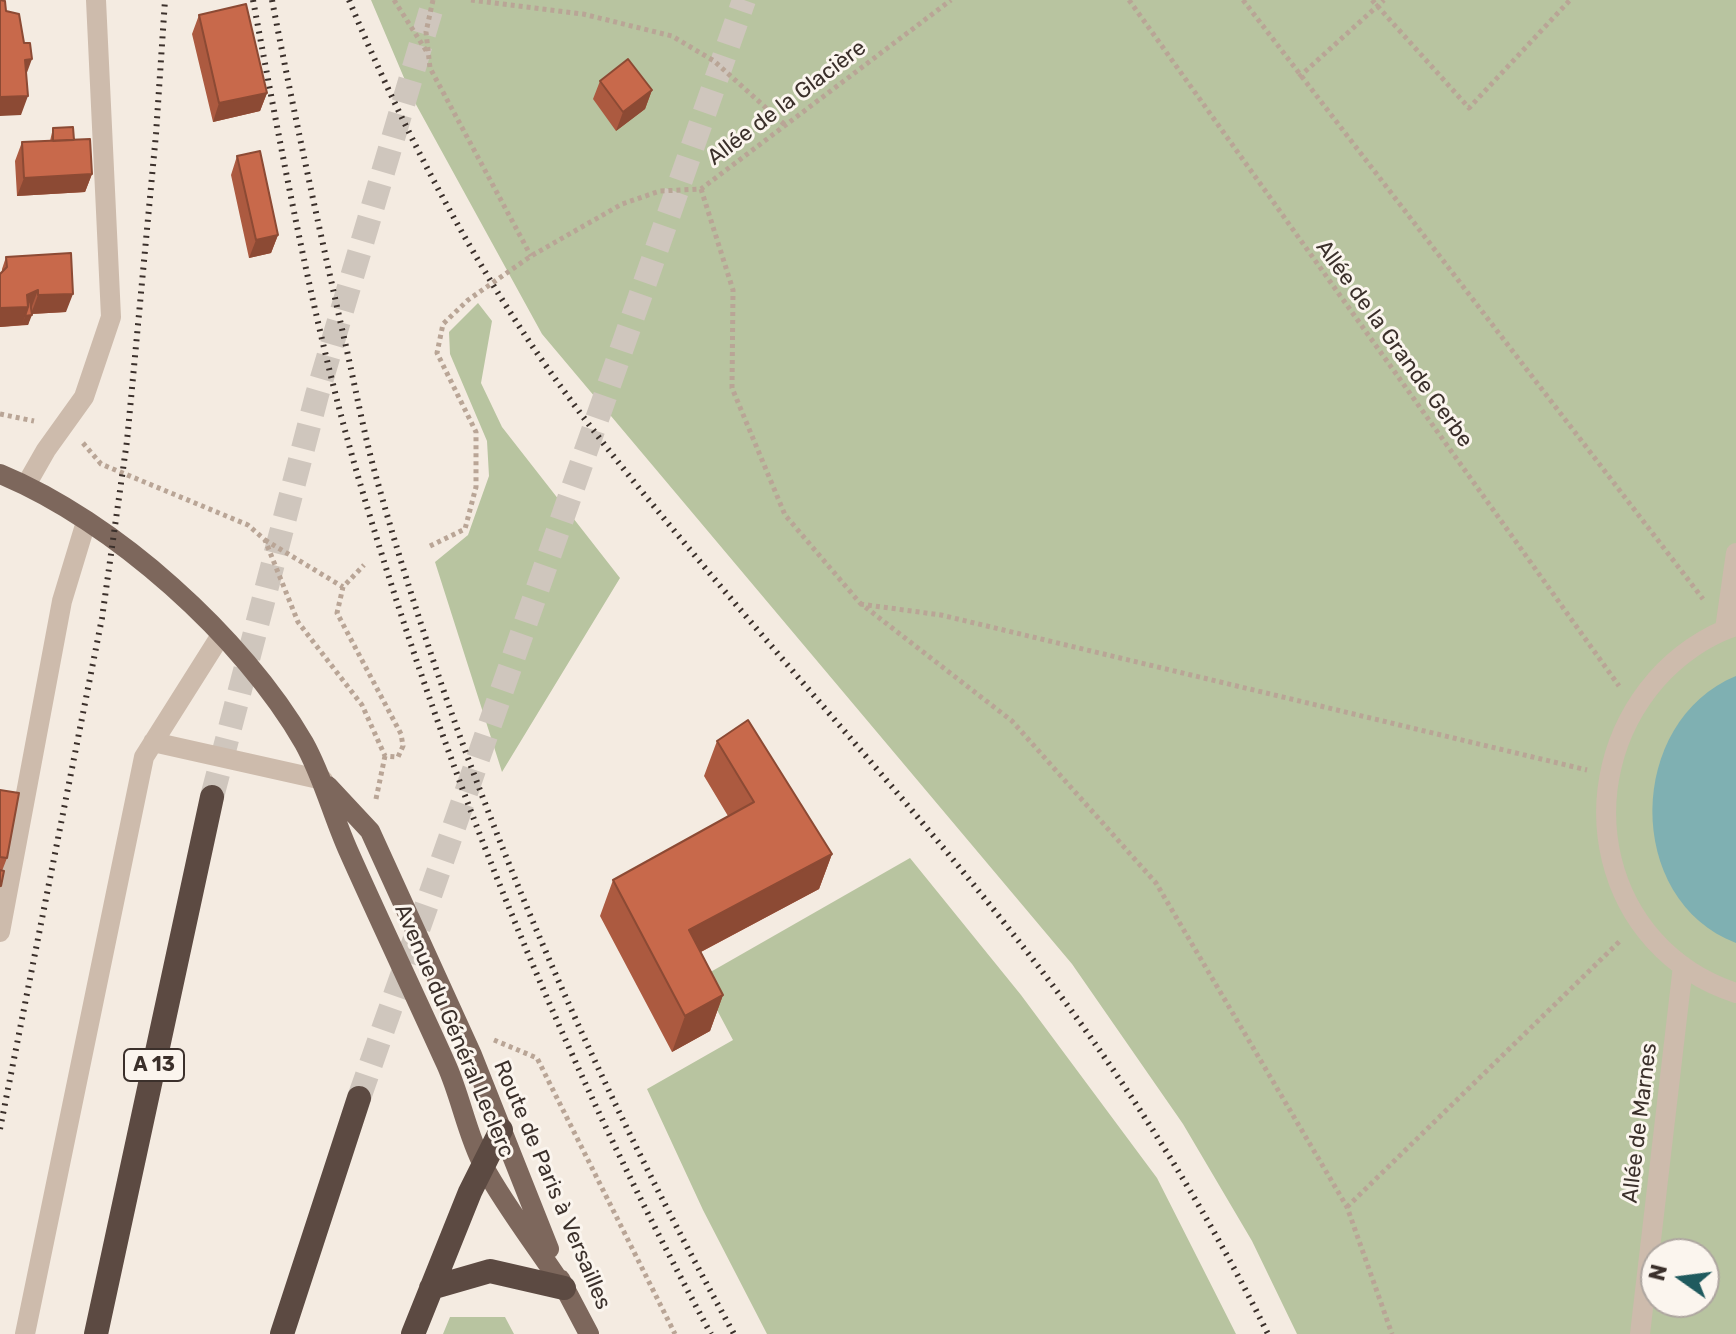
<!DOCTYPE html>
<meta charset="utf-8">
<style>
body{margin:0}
#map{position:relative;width:1736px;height:1334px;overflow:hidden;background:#f4ebe1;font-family:Rubik,sans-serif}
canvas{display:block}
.north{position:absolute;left:1640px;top:1238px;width:80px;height:80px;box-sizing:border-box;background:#fbf5ee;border:2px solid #aea6a0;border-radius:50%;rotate:284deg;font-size:22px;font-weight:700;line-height:32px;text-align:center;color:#3b302b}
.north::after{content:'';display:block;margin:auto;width:28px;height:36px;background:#1f5a5e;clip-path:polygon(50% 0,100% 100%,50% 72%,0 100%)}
</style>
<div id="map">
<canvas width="1736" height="1334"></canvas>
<div class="north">N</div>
</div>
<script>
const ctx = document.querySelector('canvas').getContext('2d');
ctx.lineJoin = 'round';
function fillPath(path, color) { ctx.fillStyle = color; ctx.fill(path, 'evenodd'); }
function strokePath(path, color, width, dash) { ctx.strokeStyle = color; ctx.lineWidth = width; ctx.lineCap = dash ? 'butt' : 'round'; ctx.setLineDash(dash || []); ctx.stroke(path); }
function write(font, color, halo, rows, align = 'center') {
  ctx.font = font + ' Rubik,sans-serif'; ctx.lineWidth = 6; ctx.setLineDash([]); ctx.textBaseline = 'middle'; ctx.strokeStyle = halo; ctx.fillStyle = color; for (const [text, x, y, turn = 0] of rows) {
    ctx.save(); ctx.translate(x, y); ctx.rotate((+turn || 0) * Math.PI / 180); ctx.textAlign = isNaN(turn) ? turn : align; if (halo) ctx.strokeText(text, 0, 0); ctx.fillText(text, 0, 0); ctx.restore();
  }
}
fillPath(new Path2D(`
 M371,0H1736V1334H1297L1252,1241L1183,1124L1072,964L542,334L413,99ZM1656,1254H1704V1302H1656Z
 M478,303L492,321L481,383L502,427L620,578L502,772L435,562L468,535L489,476L487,441L450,354L449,332Z
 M910,858L1021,995L1157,1178L1236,1334H767L703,1210L647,1089L733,1040L700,978Z
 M450,1317H505L514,1334H443Z`), '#b8c4a0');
fillPath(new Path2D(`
 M1736,676V943C1623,900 1626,721 1736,676Z`), '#7fb0b2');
strokePath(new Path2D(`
 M212,797L317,395L434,0
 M359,1098L744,0`), '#cfc6bd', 24, [24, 12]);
strokePath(new Path2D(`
 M394,0L427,52
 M433,0L426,32L430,68L531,256
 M471,0L583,14L672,36L714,61L785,125
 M1129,0L1619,686
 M1243,0L1703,599
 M1372,0L1469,108L1570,0
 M1299,77L1384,0
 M701,189L733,290L732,388L785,515L860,603L1012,721L1156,883L1347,1207L1392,1334
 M0,414L34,421
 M83,443L101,464L248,525L265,540L298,622L362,705L385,756L398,757L403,746L401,734L337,613L343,587L364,565
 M265,540L343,587
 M430,546L465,529L476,487V432L437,353L443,324L468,300L531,256L622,204L660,191L701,189L951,0
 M860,604L941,615L1587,770
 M376,799L385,756
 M494,1040L537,1058L675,1334
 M1347,1207L1622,939`), '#b9a596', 5, [4, 4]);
strokePath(new Path2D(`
 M26,485L46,450L84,397L111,317L96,0
 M1736,626C1706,635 1676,657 1656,680C1566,784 1601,949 1736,993
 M1725,629L1736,553
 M153,742L323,780
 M0,932L62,601L86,522
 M25,1334L144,757L221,635
 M1640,1334L1683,966`), '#cdbbac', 20);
strokePath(new Path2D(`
 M0,474C114,521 243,637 304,743C323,777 332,814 348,850C380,922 414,993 446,1064C461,1097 467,1135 484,1167C507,1209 538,1248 564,1288
 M328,786L370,831L472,1055L549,1249
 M560,1279L589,1334`), '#7d675c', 20);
strokePath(new Path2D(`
 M431,1288L490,1271L564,1288
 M96,1334L212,797
 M282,1334L359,1098
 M413,1334L470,1192L501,1130`), '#5c4a42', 24);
strokePath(new Path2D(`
 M253,0C283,158 312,318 357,473C445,772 562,1060 711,1334
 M272,0C294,114 319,228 345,342C356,390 365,440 379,487C463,782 586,1066 734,1334
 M349,0C396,113 452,223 519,326C568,401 625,472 682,540C795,677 915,808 1024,948C1118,1068 1200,1197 1268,1334
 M0,1129L102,618L127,441L156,134L165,0`), '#3b302b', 6, [2, 6]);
fillPath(new Path2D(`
 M199,15L267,93L260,111L213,122L192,34Z
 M600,81L652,90L645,109L616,131L593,99Z
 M53,128L74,140L92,174L85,192L17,196L15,161L22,142L50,141Z
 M237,156L278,235L271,253L249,258L231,175Z
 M6,257L66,312L31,314L28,325L0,327L2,269Z
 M717,741L832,854L819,889L701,952L723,995L710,1031L672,1052L600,916L613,880L728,816L704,776Z
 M0,790L7,858L2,871H4L0,888Z`), '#ac5a40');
fillPath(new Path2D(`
 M32,59L25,78V60Z
 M652,90L645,109L616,131L623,112Z
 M267,93L260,111L213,122L219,103Z
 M28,96L21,115L0,116V97Z
 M92,174L85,192L17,196L24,178Z
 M278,235L271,253L249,258L256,240Z
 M38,290L31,309L27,311L22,325L0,327V308Z
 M73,294L66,312L31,314L38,295Z
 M32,315L28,325H22L25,316Z
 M832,854L819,889L676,965L689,930Z
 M723,995L710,1031L672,1052L685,1016Z`), '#8c4a34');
const building = new Path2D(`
 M0,0L5,1L6,11L19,14L24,43H30L32,59L25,60L28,96L0,97Z
 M246,4L267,93L219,103L199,15Z
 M628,59L652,90L623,112L600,81Z
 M73,127L74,140L53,141V128Z
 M90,139L92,174L24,178L22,142Z
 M260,151L278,235L256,240L237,156Z
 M71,253L73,294L38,295V290L27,295L28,307L0,308V274L7,267L6,257Z
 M30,301L32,315L25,316L28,307V302Z
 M748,720L832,854L689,930L723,995L685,1016L613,880L754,802L717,741Z
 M0,790L19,793L7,858L0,857Z
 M0,870L4,871L1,886H0Z`);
fillPath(building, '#c8694b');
strokePath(building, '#8c4a34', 2);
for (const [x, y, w] of [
 [154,1065,60]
]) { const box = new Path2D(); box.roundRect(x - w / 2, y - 16, w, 32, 6); ctx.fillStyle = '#fbf5ee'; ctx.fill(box); strokePath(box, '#3b302b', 2); }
write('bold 20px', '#3b302b', null, [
 ["A 13",154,1065]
]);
write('22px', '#3b302b', '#fbf5ee', [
 ["Allée de la Glacière",787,103,-37],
 ["Allée de la Grande Gerbe",1394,344,54],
 ["Avenue du Général Leclerc",454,1031,67],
 ["Allée de Marnes",1640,1123,-83],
 ["Route de Paris à Versailles",552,1185,67]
]);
</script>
